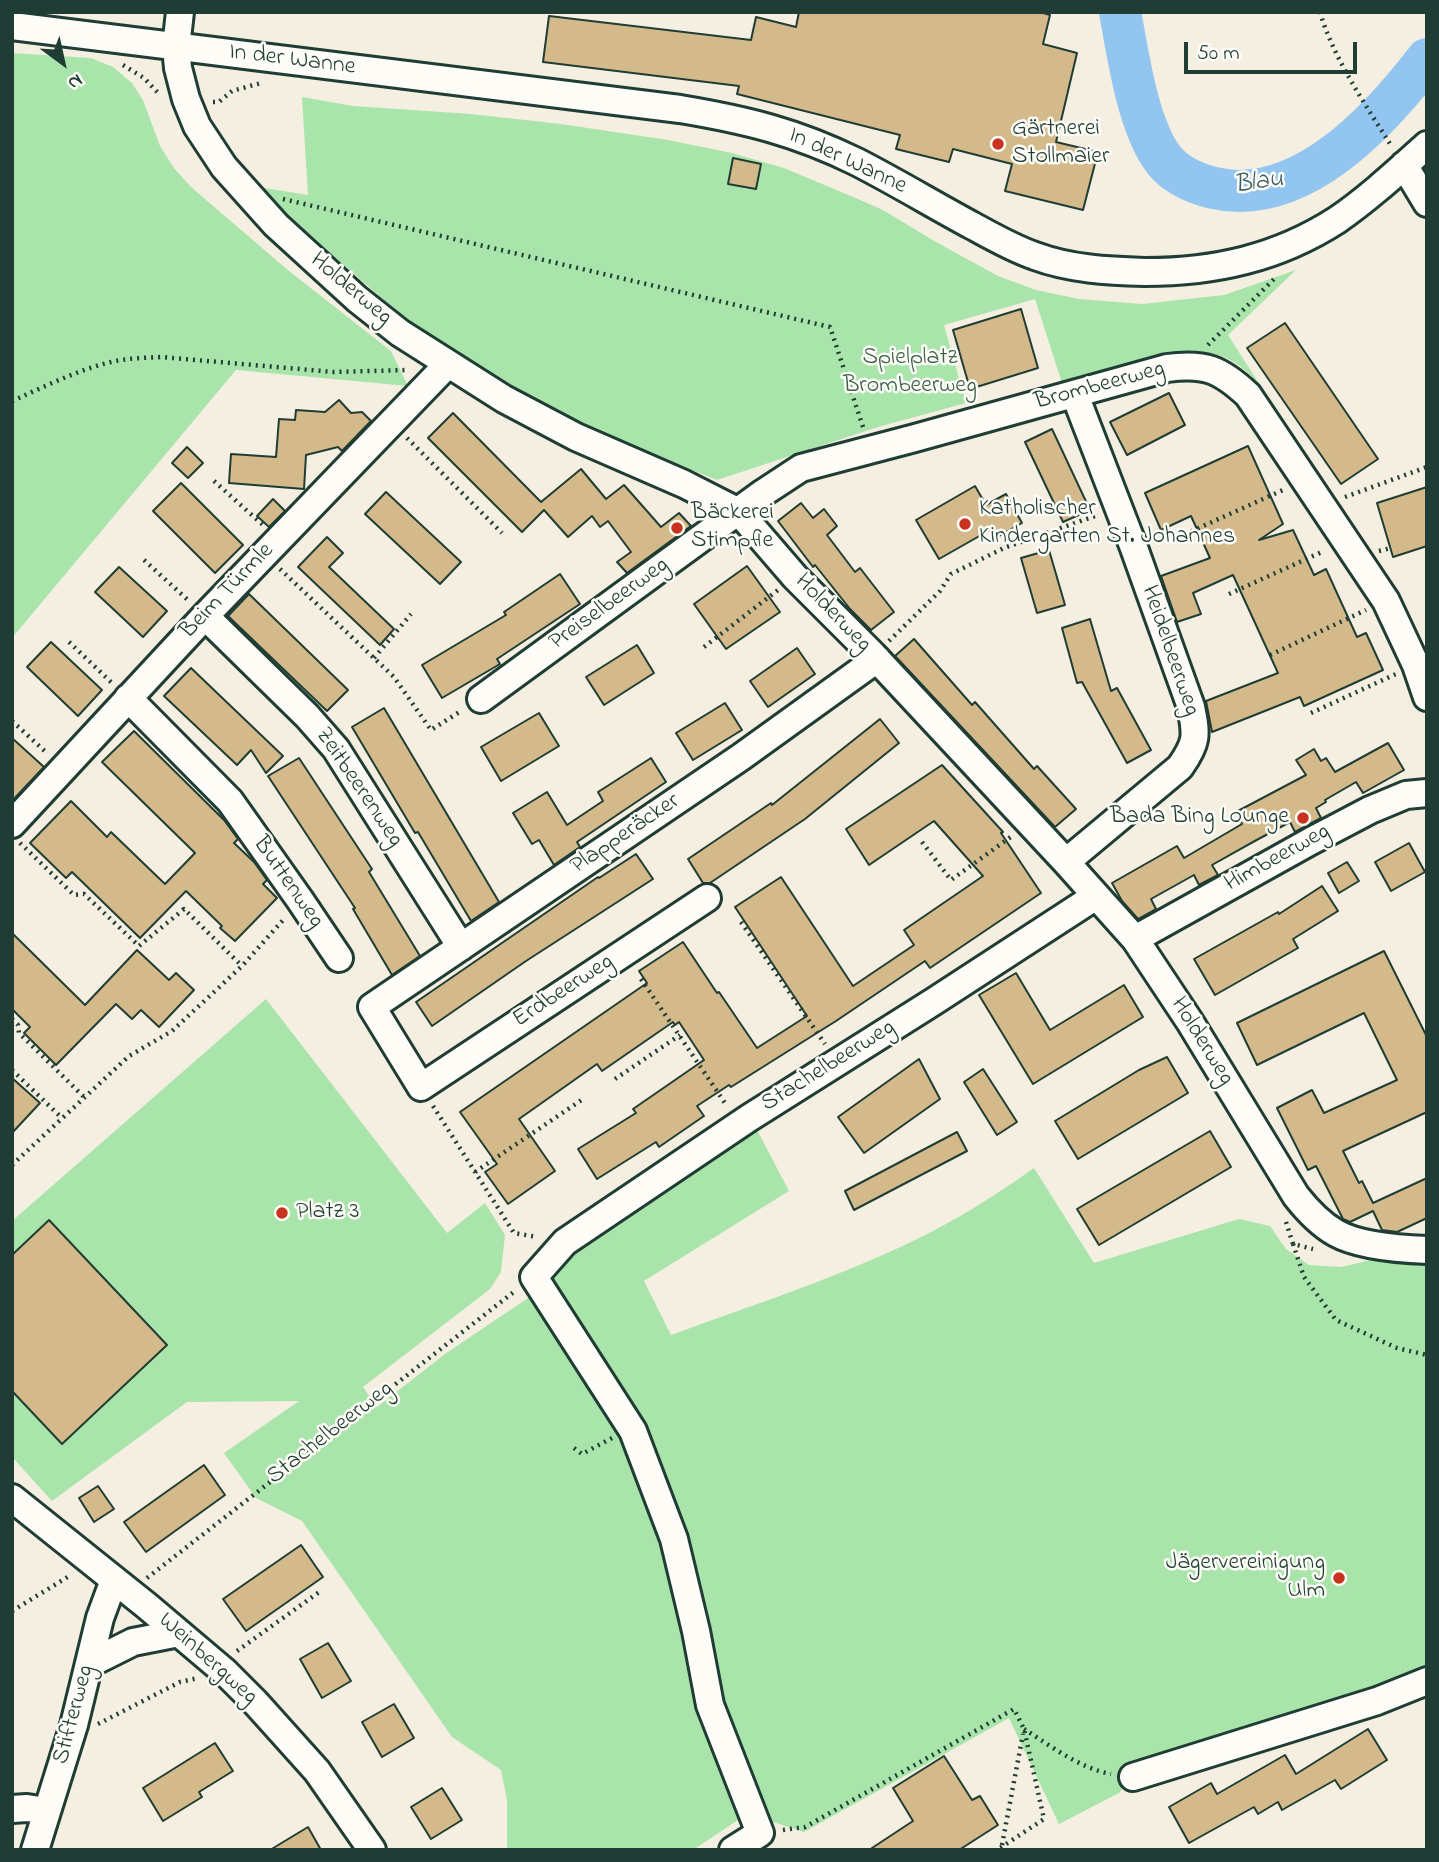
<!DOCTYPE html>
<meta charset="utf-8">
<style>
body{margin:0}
#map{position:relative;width:1439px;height:1862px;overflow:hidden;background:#f5efe1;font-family:"Indie Flower",sans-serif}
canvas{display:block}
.frame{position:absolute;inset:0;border:14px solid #1f3d34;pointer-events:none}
.north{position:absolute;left:28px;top:28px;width:70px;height:70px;-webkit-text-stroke:5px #fdfcf7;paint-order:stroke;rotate:147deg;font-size:19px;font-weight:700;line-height:28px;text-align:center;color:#1f3d34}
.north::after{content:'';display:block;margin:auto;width:24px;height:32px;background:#1f3d34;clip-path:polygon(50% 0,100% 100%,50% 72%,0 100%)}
.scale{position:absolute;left:1184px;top:42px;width:173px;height:32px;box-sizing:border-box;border:4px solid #1f3d34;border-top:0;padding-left:9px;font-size:21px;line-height:24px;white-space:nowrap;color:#1f3d34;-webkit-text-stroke:5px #fdfcf7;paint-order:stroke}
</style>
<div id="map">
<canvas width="1439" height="1862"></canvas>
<div class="frame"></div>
<div class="north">N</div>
<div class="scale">50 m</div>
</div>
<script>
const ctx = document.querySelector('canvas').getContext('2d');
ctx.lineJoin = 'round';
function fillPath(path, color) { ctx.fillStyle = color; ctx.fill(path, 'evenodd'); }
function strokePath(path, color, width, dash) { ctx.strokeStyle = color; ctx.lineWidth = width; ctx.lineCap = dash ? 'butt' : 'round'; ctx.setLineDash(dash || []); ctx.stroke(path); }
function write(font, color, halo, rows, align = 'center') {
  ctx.font = font + ' "Indie Flower",sans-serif'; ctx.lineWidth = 5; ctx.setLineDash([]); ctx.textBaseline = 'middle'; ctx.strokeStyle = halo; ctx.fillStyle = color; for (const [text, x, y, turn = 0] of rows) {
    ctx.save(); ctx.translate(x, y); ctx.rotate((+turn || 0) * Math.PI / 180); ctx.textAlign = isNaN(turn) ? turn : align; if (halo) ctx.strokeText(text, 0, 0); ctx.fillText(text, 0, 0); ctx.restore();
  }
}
fillPath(new Path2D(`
 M12,53L91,58L113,67L132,83L143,100L160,146L174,168L191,187L289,271L391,351L408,386L236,370L12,638Z
 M302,97L353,106L471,114L561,124L668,140L732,153L784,168L858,199L883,210L936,242L998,276L1036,290L1079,299L1142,304L1224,295L1296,270L1228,335L1260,385C1248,373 1237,361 1221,356C1180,343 1104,372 1062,383L1035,299L944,325L966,403L878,427L717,480L638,448L560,413L509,386L472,360L429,339L322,246L258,187L308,195Z
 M266,999L447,1233L485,1203L505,1235L501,1272L490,1289L363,1387L377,1407L445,1354L531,1296L613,1425L663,1541L691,1690L741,1818L693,1850H507V1800L501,1770L452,1737L302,1521L256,1498L224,1453L299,1401L187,1402L52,1501L12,1457V1221Z
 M757,1130L789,1191L644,1281L671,1335C753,1305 837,1278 915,1240C957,1220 996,1195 1034,1168L1094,1263L1239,1219L1270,1226L1286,1249L1309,1265L1341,1267L1384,1257L1427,1261V1669L1272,1726L1148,1756L1119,1793L1059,1824L1009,1718L804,1832L767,1820L728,1725L638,1423L605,1359L583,1325L547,1278L558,1266L583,1248Z`), '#a9e5ab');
strokePath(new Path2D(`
 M1120,12C1128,54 1137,121 1161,156C1173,174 1193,183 1214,188C1301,208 1380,120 1427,59`), '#92c5ef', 42);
const building = new Path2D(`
 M799,12H1040L1050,15L1043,44L1077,53L1056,142L1098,152L1083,210L1005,191L1012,164L953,149L949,162L896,149L900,135L737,94L739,86L543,62L549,16L751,40L756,17L796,27Z
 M733,158L761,164L756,189L728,184Z
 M1021,309L1038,368L970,389L953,330Z
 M1285,323L1378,459L1341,484L1247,348Z
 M1169,393L1185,425L1127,455L1110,422Z
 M339,400L351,413L362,412L371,421L342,451L338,447L306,455L304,489L229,483L231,454L276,457L279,419L295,420L296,410L325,412Z
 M453,413L541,502L581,469L606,499L624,485L661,527L679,513L691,526L627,573L617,562L631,552L608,521L600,527L592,516L568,537L544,510L522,532L428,438Z
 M1052,429L1090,510L1063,522L1025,442Z
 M1248,446L1283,524L1259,540L1293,530L1314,575L1326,569L1357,637L1366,633L1383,670L1304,706L1300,697L1212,732L1206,701L1278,673L1233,575L1193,593L1201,614L1177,622L1161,576L1210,558L1191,516L1161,530L1145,493Z
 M187,447L203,463L188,478L172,463Z
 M181,483L243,545L215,573L153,511Z
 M975,486L986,505L1006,494L1022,523L994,539L990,530L939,559L916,520Z
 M1427,487V546L1393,557L1377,503Z
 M386,492L461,562L440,584L365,514Z
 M273,499L285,511L269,527L257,516Z
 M801,503L813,518L824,509L837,526L827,535L855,572L860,568L894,612L871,630L850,609L815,565L813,567L778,521Z
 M327,537L343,553L329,567L394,629L380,645L298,567Z
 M1049,550L1065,605L1037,613L1021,558Z
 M747,566L780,612L726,649L694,604Z
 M119,567L167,611L143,637L95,592Z
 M560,574L580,604L497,659L500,664L442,698L422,665L506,615L504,612Z
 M249,594L348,690L327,711L228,616Z
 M1090,619L1111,691L1117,688L1151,750L1127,763L1082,682L1077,683L1062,628Z
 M914,639L972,705L975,702L1034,769L1037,766L1076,809L1055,827L895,656Z
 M51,642L102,690L78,716L27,667Z
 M637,645L654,673L604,705L586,677Z
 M797,648L815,674L768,707L750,681Z
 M191,668L283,756L266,773L251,750L237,765L164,696Z
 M725,703L742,730L693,760L676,733Z
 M384,708L499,902L471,921L418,832L415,833L352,727Z
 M539,713L559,746L501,781L481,747Z
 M880,719L899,743L805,819L710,883H703L688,859L771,803L772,805Z
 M134,731L224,820L238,839L234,843L254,862L267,880L263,884L277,898L235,941L220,928L222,926L186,891L140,938L72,872L66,878L30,843L71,801L107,837L111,832L165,884L195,853L102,762Z
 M12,738L44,767L12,801Z
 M1388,743L1404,770L1363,793L1356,782L1325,800L1326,802L1316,808L1321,818L1295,832L1290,822L1253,842L1212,865L1218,875L1199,885L1194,875L1151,899L1156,909L1138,919L1122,901L1112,883L1177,846L1184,858L1242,824L1236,812L1306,775L1296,760L1314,749L1321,761L1326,758L1335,772Z
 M299,758L372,869L369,872L420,956L392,975L353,909L355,908L268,776Z
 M651,758L666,782L577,842L580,847L554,865L539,840L532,844L513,813L547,792L567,825L603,801L598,792Z
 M942,765L1003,832L1001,833L1041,893L930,968L925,961L836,1021L731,1087L729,1085L697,1106L704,1116L659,1147L656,1142L597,1179L578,1149L636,1113L633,1109L704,1060L679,1022L675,1025L673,1022L602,1071L597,1064L519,1119L555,1171L508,1204L485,1172L497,1164L460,1112L647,983L639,971L683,942L717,993L719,992L757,1048L807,1016L735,907L781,877L853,986L914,945L904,930L983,876L934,821L869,865L846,829Z
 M1409,843L1425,872L1391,891L1375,862Z
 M636,854L653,879L526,961L432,1026L416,1002L598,877L599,878Z
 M1347,862L1359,881L1339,893L1328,873Z
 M1322,886L1338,911L1293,939L1298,948L1215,995L1194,959L1278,912L1279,914Z
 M12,933L85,1005L137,950L169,980L176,973L194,990L159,1027L141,1010L132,1019L116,1004L56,1065L24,1033L30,1027L12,1009Z
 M1384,951L1427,1037V1112L1343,1151L1359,1183L1362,1181L1373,1203L1427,1178V1218L1397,1232L1382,1230L1373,1211L1350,1222L1343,1219L1316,1166L1308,1170L1277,1108L1312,1090L1324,1113L1397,1080L1364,1013L1257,1065L1237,1023Z
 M1016,973L1050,1030L1124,985L1143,1017L1033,1084L979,995Z
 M1167,1057L1188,1093L1078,1159L1055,1121L1139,1070Z
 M919,1059L940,1099L864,1153L838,1117Z
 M983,1069L1017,1122L997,1135L964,1082Z
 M12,1078L40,1103L12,1133Z
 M1210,1131L1231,1167L1099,1245L1077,1209Z
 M957,1132L967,1151L854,1210L845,1191Z
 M49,1220L167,1345L62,1444L12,1391V1255Z
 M204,1465L225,1495L146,1552L124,1522Z
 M98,1486L114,1509L94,1522L79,1498Z
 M301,1545L323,1577L246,1631L223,1599Z
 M328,1643L351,1681L322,1698L300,1659Z
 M394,1704L414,1738L382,1757L362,1722Z
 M1368,1729L1387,1760L1341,1789L1335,1780L1282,1810L1278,1802L1258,1814L1254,1807L1189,1843L1169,1807L1211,1783L1217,1794L1285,1755L1296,1774Z
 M215,1743L233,1771L199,1792L202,1797L163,1821L143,1788Z
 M944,1756L972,1800L980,1796L998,1825L959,1850H869L913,1821L893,1788Z
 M442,1788L462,1820L431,1839L411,1807Z
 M308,1827L321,1850H270Z`);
fillPath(building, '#d4ba8a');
strokePath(building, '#1f3d34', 2);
const minor = new Path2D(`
 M180,12L176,47L178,68L186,99L197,126L224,167L276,225L357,299L400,333L504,399L576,437L684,484L739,512L795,577L873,655L1066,862L1135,939L1190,1022L1296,1196C1307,1210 1320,1224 1336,1233C1359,1246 1400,1249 1427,1250
 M12,26L680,109C746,120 796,132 857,162C896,182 934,205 973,226C993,237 1014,249 1035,256C1070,269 1108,271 1145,272C1215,272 1278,258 1337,220C1369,198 1398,171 1427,145
 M1404,165L1427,203
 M205,616L307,716L336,749L461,947
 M128,698L230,801L300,900L339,958
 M481,699L763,493L801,468L915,438L1167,368C1205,363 1220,369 1248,395L1386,601L1416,665L1427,697
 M12,824L205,616L448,364
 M1066,862L1180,767C1197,743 1197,736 1191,707L1134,548L1075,395
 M707,898L421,1087L372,1007L741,757L877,659
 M1135,939L1311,841L1370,810L1406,795L1427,793
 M12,1498L147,1606L225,1672L255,1702L317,1771L372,1850
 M89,1664L133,1642L179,1633
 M1133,1777L1377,1701L1427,1681
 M12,1809L27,1808L47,1811
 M35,1850L74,1725L100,1618L114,1580
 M733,1850L760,1833L710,1705L696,1631L674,1539L633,1431L534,1277L565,1242L749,1118L933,1002L1096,896`);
strokePath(minor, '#1f3d34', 32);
strokePath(new Path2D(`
 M1320,12C1333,58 1367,107 1392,147
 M123,65L144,78L159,94
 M213,102H219L232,91L261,83
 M283,199L830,327L863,427
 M1208,345L1276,277
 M12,401C44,387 77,370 111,362C127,358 144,358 161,357L334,372L409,370
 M407,438L502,533
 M214,481L263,525
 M1345,497L1427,467
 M1172,540L1283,490
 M1379,551L1391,548
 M144,560L189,601
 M280,569L394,677L431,730L461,711
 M1229,594L1324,551
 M889,641L940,591L951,574L1004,548L1098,515
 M69,642L112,683
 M704,647L778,590
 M1270,655L1366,610
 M374,658L411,614
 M1311,713L1396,674
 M12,721L48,754
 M922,842L951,880L1012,836
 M20,843L74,895L84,894L139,946L184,909L242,966
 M741,922L825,1044
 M641,979L727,1106
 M12,1019L18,1025L19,1033L84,1097
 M12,1070L62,1118
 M615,1079L680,1035
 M433,1106L514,1233L537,1237
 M12,1165L129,1056L172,1031L242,966L284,919
 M475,1172L583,1099
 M1286,1222L1293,1244L1313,1249
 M1293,1244L1304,1277L1336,1320L1397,1348L1427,1355
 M574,1448L582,1454L612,1438
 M147,1578L515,1291
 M12,1611L71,1575
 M237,1651L322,1590
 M98,1724L180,1682L198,1678
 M1024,1729C1051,1746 1079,1768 1111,1774
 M783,1830L805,1827L1014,1709L1024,1729L1044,1819L997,1850
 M1002,1845L1023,1734`), '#1f3d34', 4.5, [2, 5]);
strokePath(minor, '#fdfcf7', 26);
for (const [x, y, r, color] of [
 [998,144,7,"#c8321e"],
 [965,524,7,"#c8321e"],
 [677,528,7,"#c8321e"],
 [1303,818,7,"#c8321e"],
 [282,1213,7,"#c8321e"],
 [1339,1578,7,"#c8321e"]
]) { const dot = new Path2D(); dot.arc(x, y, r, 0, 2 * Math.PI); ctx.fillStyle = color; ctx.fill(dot); strokePath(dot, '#fdfcf7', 2.5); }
write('24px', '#1f3d34', '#fdfcf7', [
 ["In der Wanne",292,61,7],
 ["In der Wanne",847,162,25],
 ["Holderweg",350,290,40],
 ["Brombeerweg",1100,387,-15],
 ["Beim Türmle",228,592,-46],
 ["Preiselbeerweg",610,605,-36],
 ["Holderweg",832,614,46],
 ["Heidelbeerweg",1169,651,71],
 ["Zeitbeerenweg",358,788,56],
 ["Plapperäcker",626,835,-34],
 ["Himbeerweg",1278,859,-29],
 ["Buttenweg",287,883,55],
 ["Erdbeerweg",564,992,-33],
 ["Holderweg",1201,1042,58],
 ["Stachelbeerweg",829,1067,-32],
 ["Stachelbeerweg",331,1434,-38],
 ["Weinbergweg",207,1660,42],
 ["Stifterweg",75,1715,-75]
]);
write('24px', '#1f3d34', '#fdfcf7', [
 ["Gärtnerei",1012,130],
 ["Stollmaier",1012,158],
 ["Katholischer",979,510],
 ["Kindergarten St. Johannes",979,538],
 ["Bäckerei",691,514],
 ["Stimpfle",691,542],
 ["Bada Bing Lounge",1289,818,"right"],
 ["Platz 3",296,1213],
 ["Jägervereinigung",1325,1564,"right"],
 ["Ulm",1325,1592,"right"]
], 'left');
write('24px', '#3b5f4c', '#fdfcf7', [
 ["Spielplatz",910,359],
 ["Brombeerweg",910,387]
]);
write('italic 26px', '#3c5f63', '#fdfcf7', [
 ["Blau",1259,184,-8]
]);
</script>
